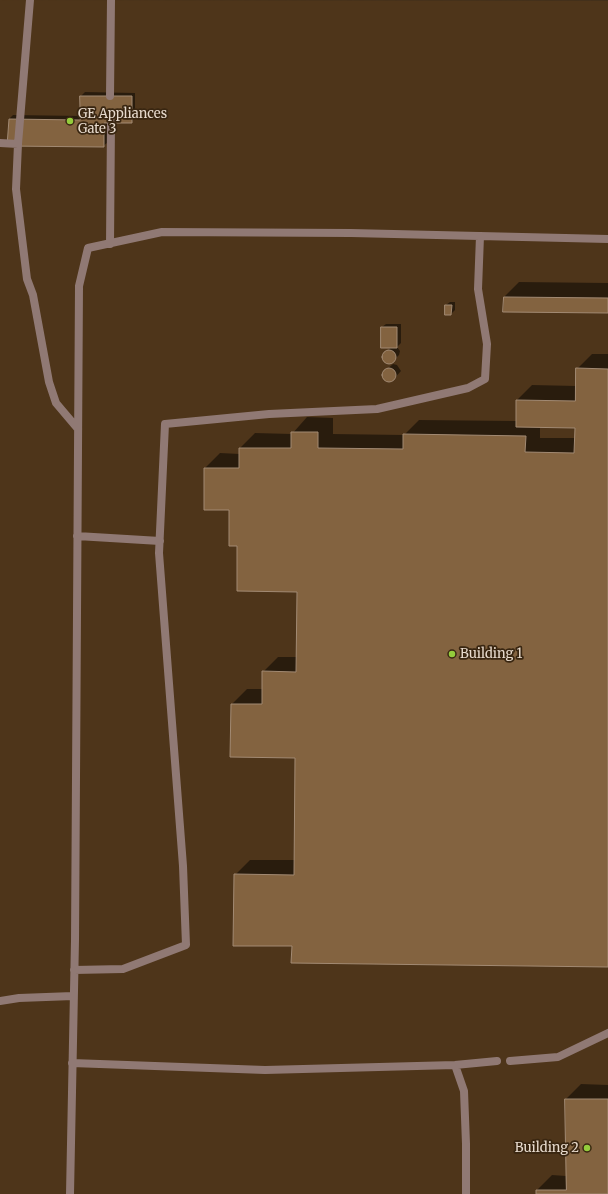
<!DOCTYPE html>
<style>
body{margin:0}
canvas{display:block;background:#43301b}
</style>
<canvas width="608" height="1194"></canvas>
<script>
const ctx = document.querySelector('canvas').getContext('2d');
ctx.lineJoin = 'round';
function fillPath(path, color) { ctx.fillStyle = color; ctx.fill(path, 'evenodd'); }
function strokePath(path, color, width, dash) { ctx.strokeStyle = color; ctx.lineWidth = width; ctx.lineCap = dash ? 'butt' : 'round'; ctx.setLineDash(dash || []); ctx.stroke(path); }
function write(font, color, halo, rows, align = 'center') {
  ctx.font = font + ' Merriweather,serif'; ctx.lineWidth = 3.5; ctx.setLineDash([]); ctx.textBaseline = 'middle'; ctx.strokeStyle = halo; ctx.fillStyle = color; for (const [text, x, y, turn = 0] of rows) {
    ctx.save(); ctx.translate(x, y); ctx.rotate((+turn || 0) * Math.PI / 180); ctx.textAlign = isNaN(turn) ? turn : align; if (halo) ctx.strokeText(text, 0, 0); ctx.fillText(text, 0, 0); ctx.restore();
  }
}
fillPath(new Path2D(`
 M0,0L608,1V1194H0Z`), '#4e351a');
fillPath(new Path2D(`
 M85,92L135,93V118L131,122H107V143L103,146L9,119L13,115L81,116V96Z
 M519,282L608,283V312L504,297Z
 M450,302H455V310L451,314L446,305Z
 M386,324H401V343L397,347L400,351L399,355L391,363L385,361L383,357L391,347L382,327Z
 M592,354H608V966L293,945L235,875L250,860H295L296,757L232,704L247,689H263V672L278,657H297L298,591L238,545L230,509L205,468L220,453L240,454V448L255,433L292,434L307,417L333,418V434L404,435L419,420L517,421V400L532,385L577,386V369ZM540,426L576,427V438H540Z
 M393,364L397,365L401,371L392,381H388L383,376L385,371Z
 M581,1084L608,1085V1194H537V1190L552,1175L566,1176V1099Z`), '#0007');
const building = new Path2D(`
 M80,96H132V123H104V147L7,146L9,119L80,120Z
 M504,297L608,298V313L503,312Z
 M445,305H452L451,315H445Z
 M381,327H397V348H381Z
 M382 357a7 7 0 1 1 14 0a7 7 0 1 1-14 0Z
 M382 375a7 7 0 1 1 14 0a7 7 0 1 1-14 0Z
 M576,368L608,369V967L291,963L292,946H233L234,874L294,875L295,758L230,757L231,704H262V671L296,672L297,592L237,591V546H229V510H204V468H239V448H291V432H318V448L403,449V434L526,436L525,452L574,453L575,428L516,427V400L575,401Z
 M565,1099H608V1194H536V1190H566Z`);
fillPath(building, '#836340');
strokePath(building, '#a28a73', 1);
strokePath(new Path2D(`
 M30,0L18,144L16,189L27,279L33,295L49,382L56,403L78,429
 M110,96L111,0
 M0,143L18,144
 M110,244L111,122
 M77,536L160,541
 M74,970L123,969L186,945L183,866L159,553L165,424L269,414L377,409L468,388L485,379L487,344L478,289L480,236
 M0,1001L19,998L73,996
 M510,1061L558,1057L608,1033
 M72,1063L265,1070L455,1065L497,1061
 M455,1065L464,1091L466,1144V1194
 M70,1194L75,940L79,286L88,248L162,232L351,233L608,239`), '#907974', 8);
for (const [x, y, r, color] of [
 [70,121,4,"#94cc3c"],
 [452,654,4,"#94cc3c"],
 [587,1148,4,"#94cc3c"]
]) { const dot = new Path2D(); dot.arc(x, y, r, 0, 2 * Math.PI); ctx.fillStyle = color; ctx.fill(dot); strokePath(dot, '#392611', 1.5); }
write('13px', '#e7dacd', '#392611', [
 ["GE Appliances",78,114],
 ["Gate 3",78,129],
 ["Building 1",460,654],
 ["Building 2",579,1148,"right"]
], 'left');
</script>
